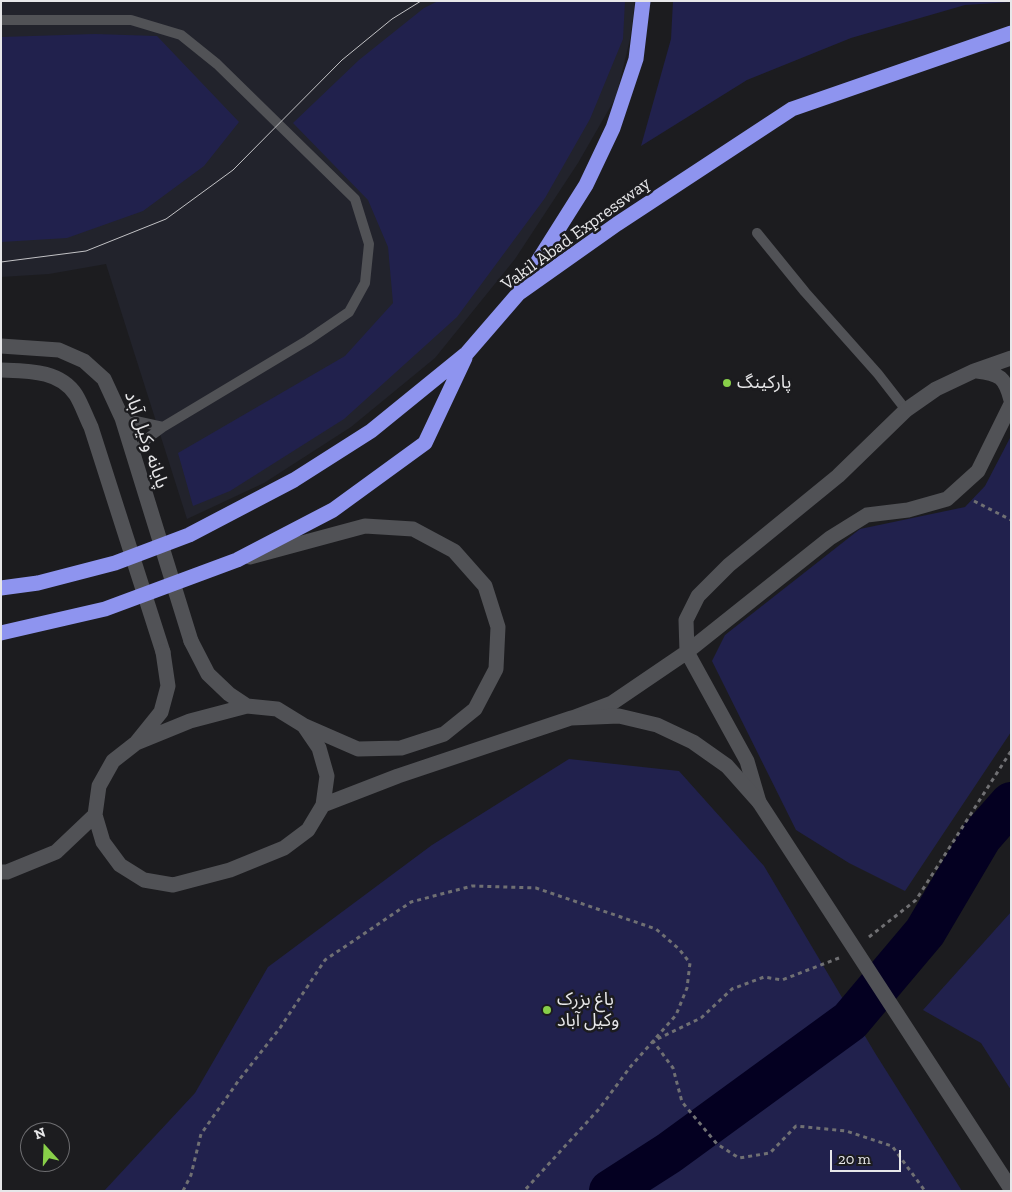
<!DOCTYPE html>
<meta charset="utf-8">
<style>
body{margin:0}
#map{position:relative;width:1012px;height:1192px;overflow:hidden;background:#1c1c1f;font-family:"Zilla Slab",serif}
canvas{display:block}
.frame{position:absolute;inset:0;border:2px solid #e7e7e9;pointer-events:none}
.north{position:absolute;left:20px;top:1122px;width:50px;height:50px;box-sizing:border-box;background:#1c1c1f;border:1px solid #6d6d70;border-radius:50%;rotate:340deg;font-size:14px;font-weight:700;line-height:20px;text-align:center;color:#e7e7e9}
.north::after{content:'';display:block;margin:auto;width:18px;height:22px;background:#88cf49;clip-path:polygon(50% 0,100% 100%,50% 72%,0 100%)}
.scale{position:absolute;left:830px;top:1150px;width:71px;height:22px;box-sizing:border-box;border:2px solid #e7e7e9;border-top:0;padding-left:6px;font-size:15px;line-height:18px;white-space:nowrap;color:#e7e7e9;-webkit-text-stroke:4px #1c1c1f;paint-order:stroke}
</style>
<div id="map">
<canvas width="1012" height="1192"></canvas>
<div class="frame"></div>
<div class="north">N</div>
<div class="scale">20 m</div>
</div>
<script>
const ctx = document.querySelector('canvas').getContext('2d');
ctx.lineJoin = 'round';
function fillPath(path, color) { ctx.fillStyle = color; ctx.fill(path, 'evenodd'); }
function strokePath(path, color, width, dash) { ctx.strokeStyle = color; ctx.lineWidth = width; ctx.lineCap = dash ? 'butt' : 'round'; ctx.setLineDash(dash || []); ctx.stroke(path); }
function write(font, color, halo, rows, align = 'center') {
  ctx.font = font + ' "Zilla Slab","Noto Sans Arabic",serif'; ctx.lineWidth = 5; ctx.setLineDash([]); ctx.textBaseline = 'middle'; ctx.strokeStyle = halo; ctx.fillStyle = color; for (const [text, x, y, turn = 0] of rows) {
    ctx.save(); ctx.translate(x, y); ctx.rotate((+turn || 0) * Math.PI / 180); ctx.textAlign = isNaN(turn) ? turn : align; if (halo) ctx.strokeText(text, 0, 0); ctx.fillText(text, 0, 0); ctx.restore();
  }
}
fillPath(new Path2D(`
 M1,1H635L630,39L616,97L578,163L515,259L435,358L351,427L264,483L187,519L106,264L49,274L1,277Z`), '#22232c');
fillPath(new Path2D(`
 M438,1H625L623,39L590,119L545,198L457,317L344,419L230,491L193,506L178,453L345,356L393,303L388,247L368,200L293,123L359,60L424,8Z
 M673,1H1011V2L965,5L851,38L747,80L641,146L671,39Z
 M95,34L157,36L239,122L204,166L143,211L67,238L1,242V37Z
 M1011,436V732L905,891L849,863L796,830L712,661L725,635L860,529L965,507L985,486Z
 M569,759L679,771L764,866L875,1053L962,1191H104L195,1093L268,967L432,845Z
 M1011,912V1090L981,1043L923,1010Z`), '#21214d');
strokePath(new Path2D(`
 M610,1191L669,1153L850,1021L925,932L981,837L1011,803`), '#040021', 42);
strokePath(new Path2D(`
 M974,501L1011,520
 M869,937L916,900L1011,751
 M839,958L782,980L764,977L732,989L701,1018L653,1041L673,1068L682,1102L717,1144L739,1158L770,1153L796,1126L846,1131L892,1146L925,1191
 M183,1191L191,1175L201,1134L239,1080L280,1028L325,960L411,902L472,886L536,888L656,929L679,949L690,963L687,988L676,1015L631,1066L599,1109L524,1191`), '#707073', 3, [4, 4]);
strokePath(new Path2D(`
 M1,20H131L181,35L217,64L355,199L369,244L365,283L349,312L308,340L163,427L148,438L133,454
 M757,233L805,292L878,374L906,410
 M122,418L163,427`), '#515256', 10);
strokePath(new Path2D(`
 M1,346L59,350L84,361L104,379L122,418L191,641
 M1,370C28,371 60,370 76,395C82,405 86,417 91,427L163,652
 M977,371C1000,374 1005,377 1011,400
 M575,717L612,703L687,652L830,538L867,515L908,510L947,499L978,471L1011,404
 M759,802L747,761L687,652L686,620L698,596L729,565L838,476L906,410L936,389L974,371L1011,358`), '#515256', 15);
strokePath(new Path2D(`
 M191,641L208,674L229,694L247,706
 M163,652L168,686L161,712L136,743L113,761L99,786L95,815L103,842L120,865L144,880L173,885L230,870L284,848L308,830L323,805L327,776L319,748L304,726
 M136,743L190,721L247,706L277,709L303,725L358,749L401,748L444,734L475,709L496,669L498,627L485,586L454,551L413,529L365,526L250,557
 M323,805L398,776L571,718L619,716L657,725L693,742L727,766L759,802L1011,1189
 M1,872H7L56,852L95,815`), '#515256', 15);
strokePath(new Path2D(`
 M521,288L586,185L613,128L636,59L643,1
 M1,588L38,583L115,563L189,535L294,480L371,431L467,353L518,294L617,224L792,109L1011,33
 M1,633L105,609L237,560L333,510L425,443L465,358`), '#8e94ef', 15);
strokePath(new Path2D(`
 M1,262L86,251L166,219L233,170L342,60L392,19L421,1`), '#c2c2c5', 1);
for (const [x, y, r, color] of [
 [727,383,5,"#88cf49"],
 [547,1010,5,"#88cf49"]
]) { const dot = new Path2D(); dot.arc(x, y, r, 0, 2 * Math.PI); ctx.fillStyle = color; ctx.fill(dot); strokePath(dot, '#1c1c1f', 2); }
write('18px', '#e7e7e9', '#1c1c1f', [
 ["Vakil Abad Expressway",576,234,-36],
 ["پایانه وکیل آباد",146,440,71]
]);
write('18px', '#e7e7e9', '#1c1c1f', [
 ["پارکینگ",737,383],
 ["باغ بزرک",557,1000],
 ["وکیل آباد",557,1021]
], 'left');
</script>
